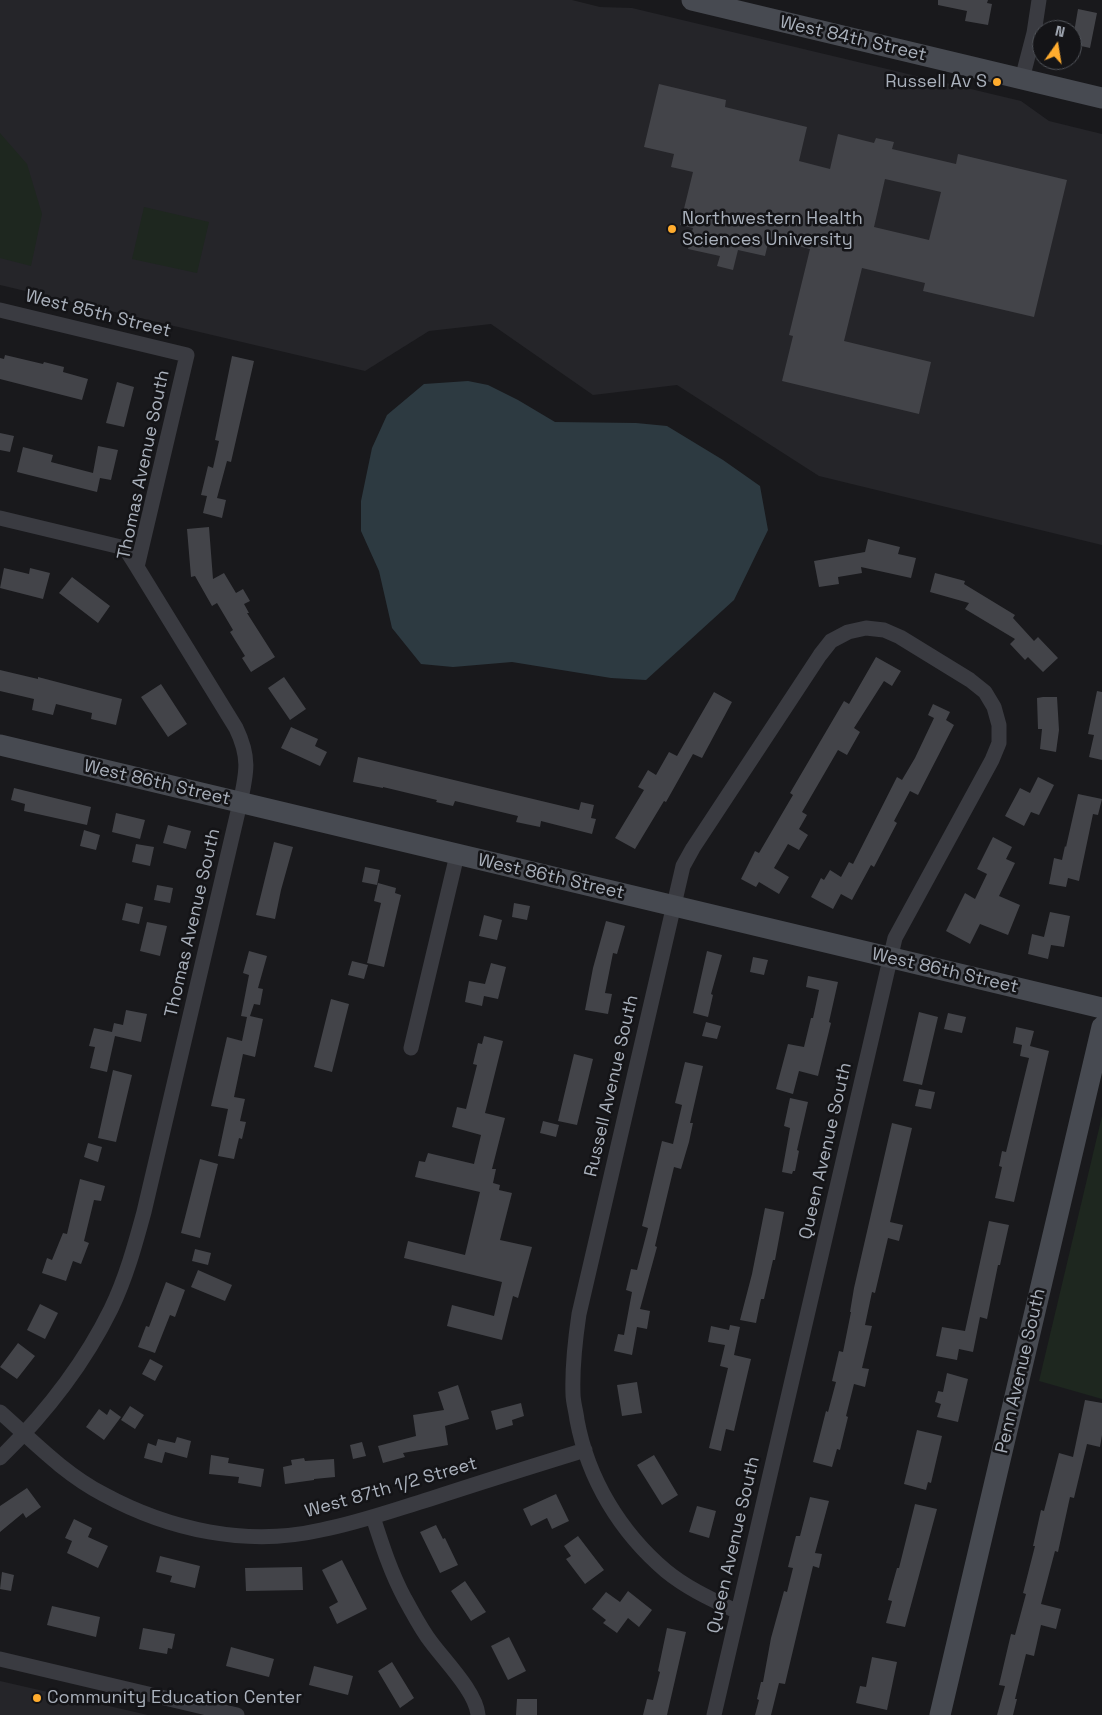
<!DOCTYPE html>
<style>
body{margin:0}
#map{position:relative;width:1102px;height:1715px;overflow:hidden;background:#19191c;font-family:"Space Grotesk",sans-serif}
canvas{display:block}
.north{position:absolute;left:1032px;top:20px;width:50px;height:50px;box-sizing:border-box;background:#141417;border:1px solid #505359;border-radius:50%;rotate:13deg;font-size:14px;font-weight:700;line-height:20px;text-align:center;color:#aab1bc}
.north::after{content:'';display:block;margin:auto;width:18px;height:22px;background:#ffac2e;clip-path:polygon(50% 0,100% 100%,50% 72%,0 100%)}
</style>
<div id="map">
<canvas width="1102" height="1715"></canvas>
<div class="north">N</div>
</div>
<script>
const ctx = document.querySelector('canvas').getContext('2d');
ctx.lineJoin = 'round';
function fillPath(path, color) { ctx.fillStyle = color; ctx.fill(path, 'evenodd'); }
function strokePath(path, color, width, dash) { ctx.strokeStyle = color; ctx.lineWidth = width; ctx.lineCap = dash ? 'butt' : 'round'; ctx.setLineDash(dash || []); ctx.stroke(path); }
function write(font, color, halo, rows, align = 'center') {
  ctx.font = font + ' "Space Grotesk",sans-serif'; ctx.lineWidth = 5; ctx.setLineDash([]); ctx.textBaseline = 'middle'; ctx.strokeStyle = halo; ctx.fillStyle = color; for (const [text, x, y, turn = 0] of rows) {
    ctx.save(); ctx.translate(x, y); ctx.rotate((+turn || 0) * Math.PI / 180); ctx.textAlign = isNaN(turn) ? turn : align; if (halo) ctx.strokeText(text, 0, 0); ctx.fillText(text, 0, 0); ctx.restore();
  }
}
fillPath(new Path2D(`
 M0,0H572L600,7L632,8L1021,101L1049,121L1102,134V545L819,476L677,385L593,395L491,324L429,331L365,371L0,285Z
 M0,1681L148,1715H0Z`), '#252529');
fillPath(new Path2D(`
 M0,133L27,164L42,214L31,266L0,258Z
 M144,207L209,222L197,273L132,259Z
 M1102,1116V1399L1039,1381Z`), '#1e271f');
fillPath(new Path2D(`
 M468,381L488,385L518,400L555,422L636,423L667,426L723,460L760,486L768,530L734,600L646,680L611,678L512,662L453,667L421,664L392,628L379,571L361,531V501L372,448L387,415L424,384Z`), '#2d3a41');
fillPath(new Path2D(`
 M938,0H988L987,3L992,4L988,25L965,21L967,11L938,5Z
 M1078,9L1097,13L1090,48L1072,44Z
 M659,84L726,100L725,107L807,127L799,161L830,169L838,134L874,143L876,138L894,142L892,149L956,164L958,154L1067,180L1034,317L923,291L925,283L862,268L844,341L931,362L919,414L782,381L793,336L789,335L810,249L769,239L765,256L738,250L733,270L717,266L720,256L688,249L693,228L680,225L693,172L671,167L674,154L644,147ZM885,179L941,192L929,240L874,227Z
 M5,355L43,364L44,362L64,367L63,372L88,379L82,400L0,379V358L4,359Z
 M232,356L254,361L231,462L227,461L217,498L226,500L222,518L203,513L207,496L201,495L208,466L213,468L219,441L215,440Z
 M117,382L134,387L124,427L106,423Z
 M0,433L14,436L10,452L0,450Z
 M98,446L118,450L111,480L100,478L97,492L17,472L23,447L53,455L51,462L93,473Z
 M209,527L213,579L224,573L236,593L243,589L250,601L244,604L249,613H247L275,657L251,672L242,658L245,656L230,632L233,630L217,603L212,606L195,576L191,577L187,529Z
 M868,539L900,547L898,554L916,558L911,578L861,567L862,573L838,577L839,584L819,587L814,561L865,552Z
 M4,568L29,574L30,568L50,573L43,599L0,588Z
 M935,573L965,581L964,584L1015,615L1013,618L1034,641L1038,637L1058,658L1043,672L1028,657L1025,660L1010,644L1015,639L965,609L969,603L930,592Z
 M72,577L110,606L98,623L59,593Z
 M876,657L901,671L892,686L884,681L854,728L860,732L847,755L838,750L802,812L807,815L799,829L808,835L799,850L788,844L774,868L789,877L779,894L759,882L756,887L741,879L755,851L759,853L793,795L790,793L844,701L849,704Z
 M0,670L38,679V677L122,699L116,725L91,719L92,713L56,704L53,715L32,710L34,699L0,691Z
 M284,677L306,709L290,720L268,688Z
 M161,684L187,724L168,737L141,697Z
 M1097,691L1102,692V760L1089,757L1094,735L1088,734Z
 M714,692L732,702L702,758L693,754L666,802L664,801L635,849L615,838L644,790L638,787L648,770L656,775L669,752L677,756Z
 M1043,697H1057L1059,730L1056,752L1040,749L1042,729H1038L1037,698Z
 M933,704L950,712L946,720L954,725L918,795L910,791L894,821L897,823L874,867L871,865L852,900L841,894L833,909L811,897L821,878L824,880L830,870L841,877L849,862L853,864L897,777L902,780L915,758L934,718L928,715Z
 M291,727L318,739L315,746L327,752L320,766L281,748Z
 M358,757L579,810L581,802L594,805L591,818L596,819L592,834L541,821L540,827L516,822L518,816L455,801L453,806L436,802L437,800L383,787V788L353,782Z
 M1038,777L1054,785L1039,815L1031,812L1024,826L1005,816L1020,788L1030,793Z
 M14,788L91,807L87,825L24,811L25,804L11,800Z
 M1078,794L1102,799L1098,815L1093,814L1079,881L1068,878L1066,887L1049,884L1054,858L1062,860L1065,846L1066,847Z
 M116,813L145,820L140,839L112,832Z
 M168,825L191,831L186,849L163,843Z
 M84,830L100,835L96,850L80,846Z
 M993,837L1012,847L1006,859L1015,863L999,896L1020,905L1008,935L980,924L970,944L946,931L965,893L975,899L987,874L977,869Z
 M274,842L293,847L281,890L275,919L256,915Z
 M136,844L154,847L150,866L132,862Z
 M365,867L380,870L377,885L362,882Z
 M378,883L396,888L395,893L401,895L384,967L367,963L381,903L374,901Z
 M157,885L173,888L170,903L154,900Z
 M126,903L143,907L139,924L122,920Z
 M514,903L530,906L527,920L512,917Z
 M1050,912L1070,916L1064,947L1051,945L1048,959L1028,954L1032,934L1044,937Z
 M484,915L502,920L497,940L479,936Z
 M606,921L625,926L617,954L613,953L605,993L612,994L608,1014L585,1010L593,968Z
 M147,922L167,926L160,956L140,951Z
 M249,951L267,956L258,988L263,989L260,1005L254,1004L250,1016L263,1019L255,1057L243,1054L234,1097L245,1099L240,1121L246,1122L242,1139L239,1138L234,1159L218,1156L228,1109L211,1106L227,1037L242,1041L247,1017L241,1016L249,975L243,973Z
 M707,951L722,955L711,994L713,995L708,1017L693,1013Z
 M753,957L768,960L764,975L750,972Z
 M352,961L368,965L364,979L348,975Z
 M491,963L506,967L498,999L484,996L482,1006L465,1002L469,981L485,984Z
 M808,976L838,982L829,1022L831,1023L818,1076L799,1071L793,1094L776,1089L788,1044L804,1047L811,1018H813L819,990L806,987Z
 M331,999L349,1004L332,1072L314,1067Z
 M126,1010L147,1014L141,1042L115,1036L107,1072L90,1068L95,1047L89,1046L94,1028L112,1032L114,1023L123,1025Z
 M919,1012L938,1017L922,1085L903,1081Z
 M948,1013L966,1017L962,1033L944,1029Z
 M706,1022L721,1026L717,1039L702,1036Z
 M1016,1027L1034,1031L1030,1046L1049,1051L1014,1202L995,1198L1002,1167L999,1166L1002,1151L1006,1152L1029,1058L1020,1056L1022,1045L1013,1043Z
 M484,1036L503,1041L485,1113L505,1118L492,1169H496L493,1183L500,1185L499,1190L512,1193L500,1240L532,1247L518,1298L513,1296L502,1340L447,1326L452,1305L494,1316L502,1282L404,1258L408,1241L465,1255L480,1192L415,1177L419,1161L425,1162L428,1153L474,1164L481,1135L452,1127L457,1107L466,1109L477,1065L473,1064L478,1043L482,1044Z
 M574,1054L593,1059L577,1125L558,1121Z
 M685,1062L703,1066L690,1123H693L689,1142L681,1169L674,1167L655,1246L657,1247L640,1309L650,1311L647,1329L637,1327L632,1355L614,1351L618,1334L624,1335L632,1292L626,1290L631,1269L637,1270L648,1228L642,1226L662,1141L673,1144L682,1105L675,1103Z
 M113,1070L132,1075L116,1142L98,1138Z
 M919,1089L935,1092L931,1109L915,1106Z
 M790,1098L808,1102L797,1150L799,1151L795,1171H793L792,1174L782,1172L790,1128L784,1126Z
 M543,1121L559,1125L556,1137L540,1133Z
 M892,1123L912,1128L890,1222L903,1225L899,1241L888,1238L875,1293L872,1292L865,1325L872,1326L862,1368L869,1369L865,1387L854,1384L846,1416L848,1417L840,1450L837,1449L832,1467L813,1462L826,1411L828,1412L836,1382L832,1381L839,1351L843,1352L851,1312H850L854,1288Z
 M88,1143L102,1147L98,1162L84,1157Z
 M200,1159L218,1164L200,1238L181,1233Z
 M80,1179L105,1186L101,1201L94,1200L84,1241L89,1243L81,1264L73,1261L66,1281L42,1273L47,1258L52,1260L63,1233L67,1234Z
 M765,1208L784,1212L775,1260H773L764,1299H761L756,1323L740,1320L752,1274Z
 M989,1221L1009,1225L1000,1265H998L987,1319L980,1317L973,1352L959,1349L957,1360L936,1356L942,1327L965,1331Z
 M195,1249L211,1253L208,1265L192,1261Z
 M198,1270L232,1285L225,1301L191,1287Z
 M166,1282L185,1290L175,1317L170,1315L155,1353L138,1347L146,1326L149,1327Z
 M40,1304L58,1313L45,1339L27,1330Z
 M730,1325L740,1327L734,1355L751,1359L734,1431L726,1429L721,1451L709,1448L728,1368L720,1366L725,1345L708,1342L711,1326L729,1330Z
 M18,1343L35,1356L17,1379L0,1367Z
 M150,1359L163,1366L155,1381L142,1374Z
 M947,1373L968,1379L958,1422L937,1417L941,1404L935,1402L938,1391L943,1392Z
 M637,1382L642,1413L622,1416L617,1385Z
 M458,1385L469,1419L445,1426L448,1445L403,1453L405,1457L383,1463L378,1446L416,1436L413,1415L444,1410L438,1392Z
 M1085,1400L1102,1403V1435L1100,1447L1087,1444L1074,1498L1070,1497L1058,1552L1055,1551L1041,1604L1061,1609L1056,1629L1041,1625L1034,1656L1026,1654L1015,1699H1017L1013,1715H997L1005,1686L999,1685L1011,1634L1015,1635L1026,1594L1023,1593L1035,1546H1033L1041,1510L1044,1511L1059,1453L1073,1457Z
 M521,1403L524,1416L512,1420L513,1425L496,1430L491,1411Z
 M130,1406L144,1415L135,1429L121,1420Z
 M99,1409L107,1415L110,1409L121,1417L104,1440L86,1427Z
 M917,1430L942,1436L931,1483L928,1482L926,1490L904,1484Z
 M177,1437L191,1441L187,1458L165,1452L162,1463L144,1458L148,1443L156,1446L158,1439L175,1443Z
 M362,1442L366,1456L353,1459L350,1445Z
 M211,1455L229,1458L228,1463L264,1469L261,1487L238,1483L239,1477L209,1474Z
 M654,1455L678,1495L662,1505L637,1465Z
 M304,1458L305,1461L334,1459L335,1477L314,1479V1480L285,1484L283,1467L292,1465L291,1460Z
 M27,1488L41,1507L26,1518L23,1513L0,1532V1506Z
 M556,1494L569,1521L552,1529L547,1518L531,1526L523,1509Z
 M810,1497L829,1501L815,1553L822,1554L819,1568L813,1566L785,1684L779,1683L771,1715H755L759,1700L757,1699L761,1682H763L771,1638L784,1591L787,1592L793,1568L788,1567L796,1536H800Z
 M915,1504L937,1509L905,1627L886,1623L892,1601L888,1600L897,1568H899Z
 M697,1506L716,1511L709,1538L689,1532Z
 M74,1519L92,1528L88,1537L108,1546L98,1568L67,1553L72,1541L65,1538Z
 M436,1525L443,1539L445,1538L458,1565L440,1573L420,1532Z
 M578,1536L604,1570L585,1584L566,1559L571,1556L564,1546Z
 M160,1556L200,1566L195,1588L170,1582L172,1576L156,1572Z
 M342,1560L367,1609L337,1624L329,1607L338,1602L322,1570Z
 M302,1567L303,1590L246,1591L245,1568Z
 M2,1572L14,1575L11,1591L0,1589Z
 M465,1581L486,1612L471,1621L451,1591Z
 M628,1591L652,1610L639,1627L628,1618L617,1633L603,1623L606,1620L592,1609L606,1592L620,1602Z
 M52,1606L100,1617L96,1637L47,1625Z
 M143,1628L175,1634L172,1649L168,1648L167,1654L139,1649Z
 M667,1628L686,1632L667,1715H643L647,1699L653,1700L660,1672L658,1671Z
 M509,1637L526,1671L508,1680L491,1646Z
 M231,1647L274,1659L269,1677L226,1666Z
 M872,1657L897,1662L887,1710L856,1703L860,1686L866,1687Z
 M392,1662L414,1698L400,1708L378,1671Z
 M314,1666L353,1676L348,1695L309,1685Z
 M517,1699H537V1715H516Z`), '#434449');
strokePath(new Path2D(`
 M1022,79L1034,33L1039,0
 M0,310L187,355L137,567L236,728C250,757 247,772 240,803L144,1212C135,1245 126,1278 111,1309C83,1366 45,1414 0,1458
 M0,518L125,548L137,567
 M411,1048L457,855
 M0,1412C33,1441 63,1473 103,1494C169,1530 247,1547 321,1530C358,1523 394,1510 430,1499C482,1482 533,1466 585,1450
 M373,1517C382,1545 391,1573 405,1599C413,1613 421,1629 431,1642C445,1661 476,1692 478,1715
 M0,1659L237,1715
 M714,1715L738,1612L895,938L992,760L999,743V725L994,707L985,692L970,680L900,637L884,630L866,628L848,632L831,641L820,655L693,848L683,866L579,1314C575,1341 572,1367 573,1394C573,1402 576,1411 577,1420C588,1479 620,1532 666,1571C688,1589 713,1600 738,1612`), '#3a3b41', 15);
strokePath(new Path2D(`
 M692,0L1102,98
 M0,745L1102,1008
 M940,1715L1102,1027`), '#474a51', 21);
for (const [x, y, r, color] of [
 [997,82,5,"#ffac2e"],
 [672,229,5,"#ffac2e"],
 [37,1698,5,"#ffac2e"]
]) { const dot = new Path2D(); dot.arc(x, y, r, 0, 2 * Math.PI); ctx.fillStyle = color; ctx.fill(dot); strokePath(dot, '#141417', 2); }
write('18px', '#aab1bc', '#141417', [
 ["West 84th Street",853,39,13],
 ["West 85th Street",98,314,14],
 ["Thomas Avenue South",144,465,-78],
 ["West 86th Street",157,783,13],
 ["West 86th Street",551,877,13],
 ["Thomas Avenue South",193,923,-77],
 ["West 86th Street",945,971,13],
 ["Russell Avenue South",612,1086,-77],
 ["Queen Avenue South",826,1151,-77],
 ["Penn Avenue South",1021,1371,-77],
 ["West 87th 1/2 Street",391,1488,-16],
 ["Queen Avenue South",734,1545,-77]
]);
write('18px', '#aab1bc', '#141417', [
 ["Russell Av S",987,82,"right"],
 ["Northwestern Health",682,219],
 ["Sciences University",682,240],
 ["Community Education Center",47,1698]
], 'left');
</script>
